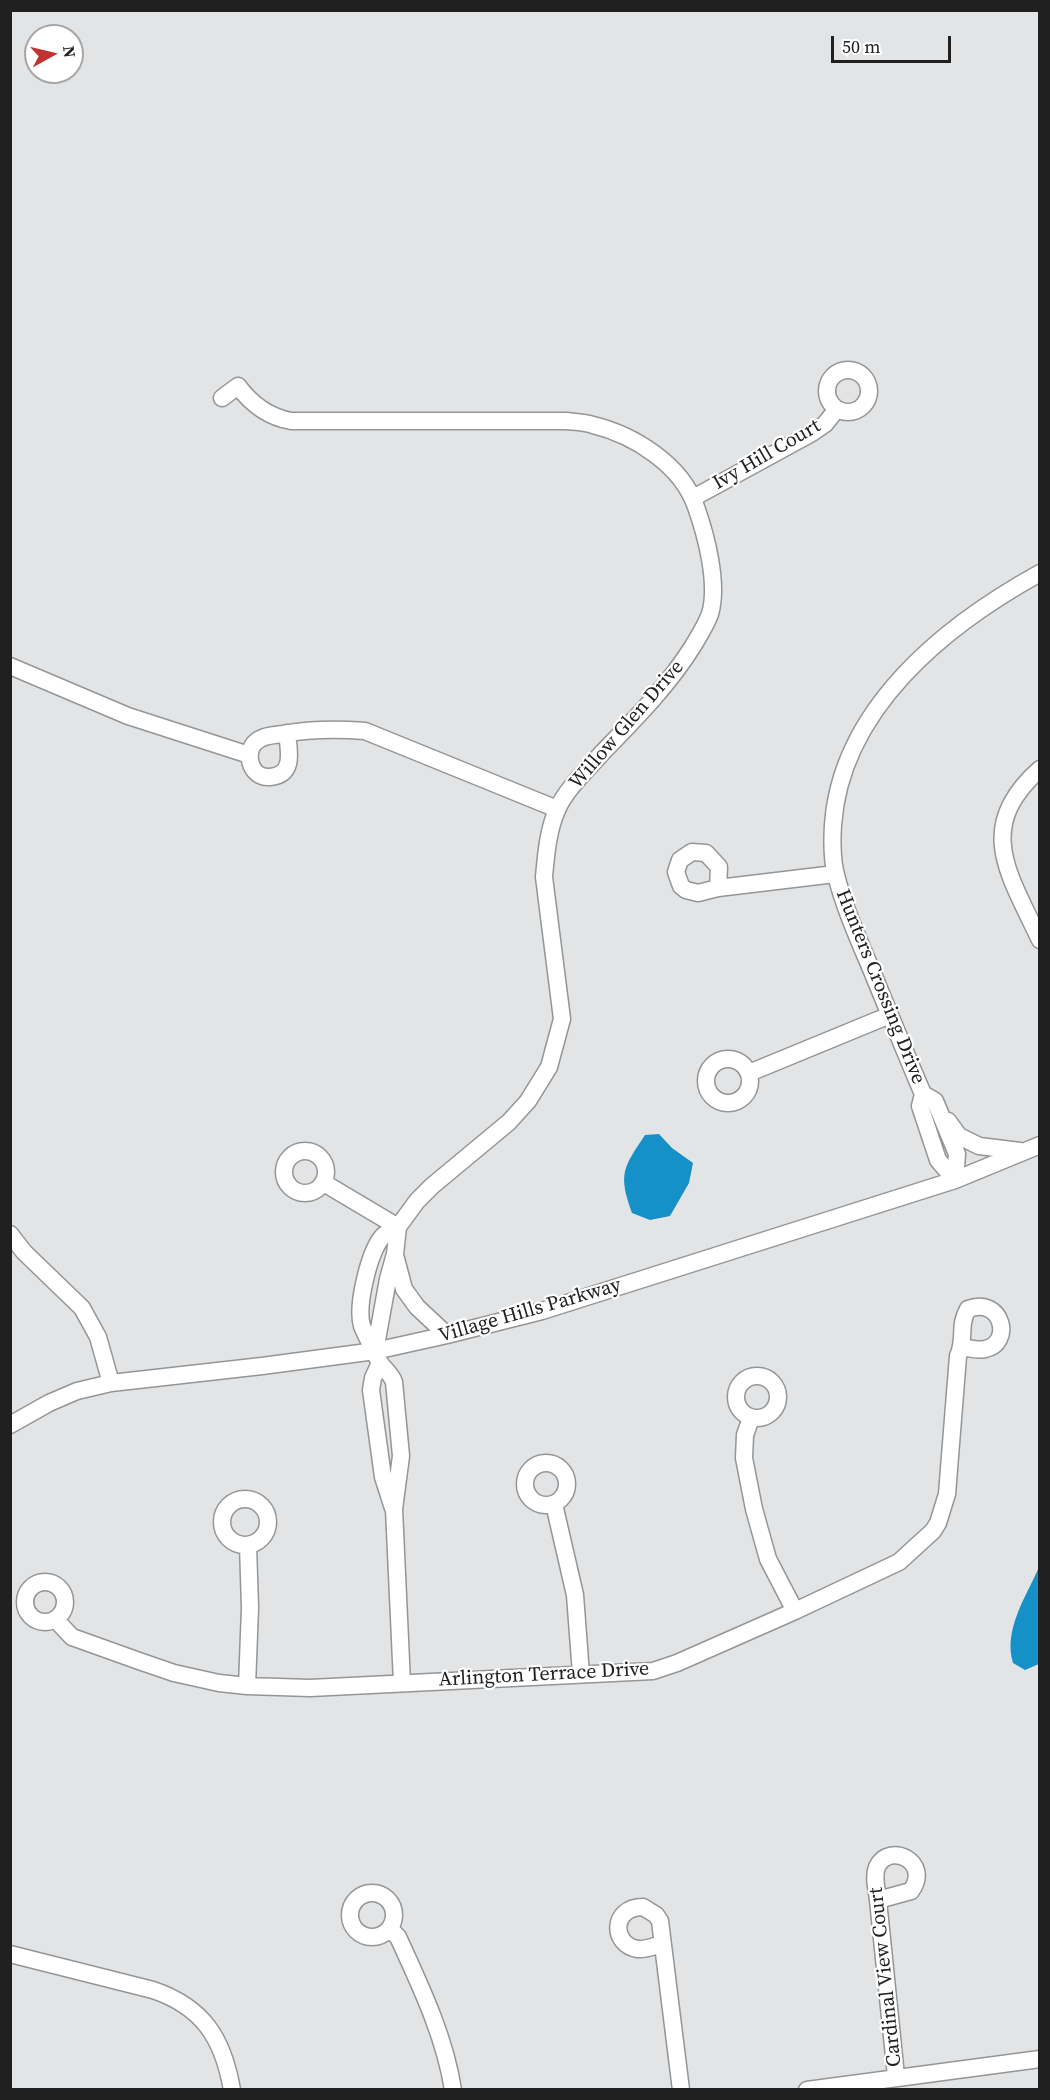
<!DOCTYPE html>
<style>
body{margin:0}
#map{position:relative;width:1050px;height:2100px;overflow:hidden;background:#e3e4e5;font-family:"Source Serif 4",serif}
canvas{display:block}
.frame{position:absolute;inset:0;border:12px solid #202021;pointer-events:none}
.north{position:absolute;left:24px;top:24px;width:60px;height:60px;box-sizing:border-box;background:#fff;border:2px solid #a6a6a6;border-radius:50%;rotate:82deg;font-size:16px;font-weight:700;line-height:24px;text-align:center;color:#202021}
.north::after{content:'';display:block;margin:auto;width:21px;height:27px;background:#c13330;clip-path:polygon(50% 0,100% 100%,50% 72%,0 100%)}
.scale{position:absolute;left:831px;top:36px;width:120px;height:27px;box-sizing:border-box;border:3px solid #202021;border-top:0;padding-left:8px;font-size:18px;line-height:21px;white-space:nowrap;color:#202021;-webkit-text-stroke:4px #fff;paint-order:stroke}
</style>
<div id="map">
<canvas width="1050" height="2100"></canvas>
<div class="frame"></div>
<div class="north">N</div>
<div class="scale">50 m</div>
</div>
<script>
const ctx = document.querySelector('canvas').getContext('2d');
ctx.lineJoin = 'round';
function fillPath(path, color) { ctx.fillStyle = color; ctx.fill(path, 'evenodd'); }
function strokePath(path, color, width, dash) { ctx.strokeStyle = color; ctx.lineWidth = width; ctx.lineCap = dash ? 'butt' : 'round'; ctx.setLineDash(dash || []); ctx.stroke(path); }
function write(font, color, halo, rows, align = 'center') {
  ctx.font = font + ' "Source Serif 4",serif'; ctx.lineWidth = 4.5; ctx.setLineDash([]); ctx.textBaseline = 'middle'; ctx.strokeStyle = halo; ctx.fillStyle = color; for (const [text, x, y, turn = 0] of rows) {
    ctx.save(); ctx.translate(x, y); ctx.rotate((+turn || 0) * Math.PI / 180); ctx.textAlign = isNaN(turn) ? turn : align; if (halo) ctx.strokeText(text, 0, 0); ctx.fillText(text, 0, 0); ctx.restore();
  }
}
fillPath(new Path2D(`
 M659,1134L672,1148L693,1163L689,1183L670,1216L650,1220L632,1213C618,1174 623,1168 645,1135Z
 M1039,1567V1664L1025,1670L1013,1663C1003,1630 1026,1597 1039,1567Z`), '#1591c8');
const minor = new Path2D(`
 M827 391a21 21 0 1 1 42 0a21 21 0 1 1-42 0Z
 M222,398L238,386C252,405 269,417 291,421H566C575,422 584,422 593,425C634,435 682,465 696,507C706,535 719,584 710,614C706,625 699,636 693,646C668,686 635,719 602,753C587,770 566,789 557,810C548,830 546,855 544,877L562,1019L549,1067L528,1101L509,1122L432,1186L417,1201L398,1227L395,1254L388,1279L375,1351
 M693,498L812,433L825,424L837,409
 M10,666L128,716L249,755
 M287,733C289,751 295,775 270,777C249,779 242,748 260,739C267,735 275,735 283,734C311,729 337,729 365,731L557,809
 M1040,769C974,827 1009,874 1040,940
 M718,888L719,867L706,853L692,852L680,860L676,872L681,886L686,890L698,893L718,888L835,874
 M706 1081a22 22 0 1 1 44 0a22 22 0 1 1-44 0Z
 M749,1073L890,1015
 M923,1094L920,1106L938,1160L955,1180
 M948,1121L959,1136L979,1146L1020,1151
 M284 1172a21 21 0 1 1 42 0a21 21 0 1 1-42 0Z
 M955,1180L957,1154L935,1101L923,1094C905,1052 888,1010 871,969C858,938 844,907 836,875C832,860 832,841 833,825C841,709 944,626 1040,573
 M324,1183L398,1227C393,1230 386,1232 382,1237C369,1253 356,1306 362,1326C364,1331 377,1358 380,1363C385,1370 391,1374 394,1382L401,1456L394,1509L402,1683
 M10,1234L24,1252L82,1308L98,1337L111,1383
 M395,1255L404,1289L417,1307L447,1335
 M380,1363L373,1378L371,1390L383,1477L393,1508
 M736 1397a21 21 0 1 1 42 0a21 21 0 1 1-42 0Z
 M751,1418L745,1435L744,1458L754,1509L768,1559L795,1611
 M10,1425L49,1403L77,1391L111,1383L262,1366L375,1351L447,1335L542,1311L955,1180L1040,1145
 M525 1484a21 21 0 1 1 42 0a21 21 0 1 1-42 0Z
 M222 1522a23 23 0 1 1 46 0a23 23 0 1 1-46 0Z
 M554,1504L575,1595L581,1674
 M25 1602a20 20 0 1 1 40 0a20 20 0 1 1-40 0Z
 M55,1619L72,1637L139,1661L174,1673L219,1683L247,1686L310,1688L653,1671L677,1663L795,1611L899,1562L933,1531L938,1523L947,1494L958,1356C966,1339 958,1326 968,1309C1003,1296 1013,1344 985,1349C978,1351 969,1348 962,1347
 M247,1686L250,1608L248,1545
 M350 1915a22 22 0 1 1 44 0a22 22 0 1 1-44 0Z
 M878,1900L911,1891C932,1862 889,1841 877,1867C873,1877 877,1890 878,1900L896,2076
 M390,1929L398,1937C420,1985 445,2037 453,2090
 M662,1944C654,1946 645,1950 638,1949C611,1945 611,1907 643,1907L656,1915L660,1921L681,2090
 M10,1954L153,1990C203,2007 223,2038 232,2090
 M807,2090L1040,2059`);
strokePath(minor, '#959596', 19);
strokePath(minor, '#fff', 16);
write('20px', '#202021', '#fff', [
 ["Ivy Hill Court",767,455,-30],
 ["Willow Glen Drive",627,725,-49],
 ["Hunters Crossing Drive",880,987,68],
 ["Village Hills Parkway",530,1311,-16],
 ["Arlington Terrace Drive",544,1675,-3],
 ["Cardinal View Court",886,1977,-96]
]);
</script>
